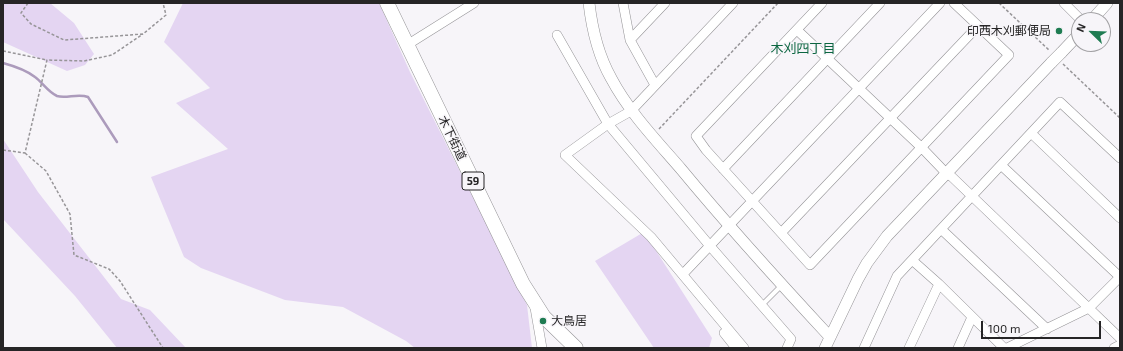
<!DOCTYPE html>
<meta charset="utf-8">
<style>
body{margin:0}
#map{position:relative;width:1123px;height:351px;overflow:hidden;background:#f7f5f9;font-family:"Exo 2",sans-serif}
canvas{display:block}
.frame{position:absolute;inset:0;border:4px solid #262526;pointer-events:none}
.north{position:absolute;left:1071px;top:12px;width:40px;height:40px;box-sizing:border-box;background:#f7f5f9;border:1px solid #a3a2a5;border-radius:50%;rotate:293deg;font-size:11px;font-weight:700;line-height:16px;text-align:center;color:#262526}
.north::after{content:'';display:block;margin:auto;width:14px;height:18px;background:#1f7c52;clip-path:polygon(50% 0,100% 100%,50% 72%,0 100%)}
.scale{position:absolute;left:981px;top:321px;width:120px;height:18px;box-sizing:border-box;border:2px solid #262526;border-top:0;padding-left:5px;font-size:12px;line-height:14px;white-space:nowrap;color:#262526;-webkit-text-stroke:3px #f7f5f9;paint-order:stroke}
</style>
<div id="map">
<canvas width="1123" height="351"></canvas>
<div class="frame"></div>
<div class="north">N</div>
<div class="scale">100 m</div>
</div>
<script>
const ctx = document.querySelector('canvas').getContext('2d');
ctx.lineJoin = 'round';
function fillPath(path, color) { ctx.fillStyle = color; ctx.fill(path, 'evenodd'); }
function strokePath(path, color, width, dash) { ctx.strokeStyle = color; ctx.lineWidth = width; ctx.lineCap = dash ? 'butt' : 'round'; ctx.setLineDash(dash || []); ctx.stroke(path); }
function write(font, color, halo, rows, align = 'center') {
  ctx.font = font + ' "Exo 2","Noto Sans JP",sans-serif'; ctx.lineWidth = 3; ctx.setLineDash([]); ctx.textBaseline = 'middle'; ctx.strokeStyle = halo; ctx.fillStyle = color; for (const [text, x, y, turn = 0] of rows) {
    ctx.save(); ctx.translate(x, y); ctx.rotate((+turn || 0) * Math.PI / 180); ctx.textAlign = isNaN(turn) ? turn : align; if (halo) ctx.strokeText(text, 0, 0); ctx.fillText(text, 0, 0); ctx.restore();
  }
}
fillPath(new Path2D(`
 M3,3H50L74,23L94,54L85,65L67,71L3,42Z
 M183,3H379L410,72L527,305L532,348H479L478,347L477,348H415L406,341L343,307L285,300L201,268L184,257L151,177L228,149L176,103L210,88L164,42Z
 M3,139L38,192L121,299L150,310L186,348H117L75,296L3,219Z
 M644,232L712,338L709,348H654L595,261Z`), '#e4d5f2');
strokePath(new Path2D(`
 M3,63C14,66 26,70 35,77C42,82 48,92 57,96C66,99 78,93 88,97L117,142`), '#ac9bbc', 2.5);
const service = new Path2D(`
 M762,305L782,285`);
const minor = new Path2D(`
 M623,3L630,40L655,85
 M733,3L631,111L608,124L565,155L651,237L744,348
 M822,3L696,136L706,150L810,265L1009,55L954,3
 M1064,3L1081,20
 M797,30L922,148L946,173L952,177L1120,338
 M557,35L608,124L710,246L791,339L787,348
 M630,40L665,3
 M407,45L474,3
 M1031,133L1120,218
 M1001,165L1120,277
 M723,169L880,3
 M941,229L1047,329
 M781,233L978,26
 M683,274L940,3
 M939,284L1004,348
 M535,308L542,348
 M724,333L736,348
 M864,348L897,276L1060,102L1120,158
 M909,348L939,284L912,260
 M958,348L972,317
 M1007,348L1089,308L1120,277
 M1114,348L1120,345`);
const tertiary = new Path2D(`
 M589,3C592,29 598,55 611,78C629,112 656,140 681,169C729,227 779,282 830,337
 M1092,20L1107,3
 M1061,53L1079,34
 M825,348L858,279L867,263L887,236L1052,62`);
const primary = new Path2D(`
 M387,3L523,284L544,317L576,348`);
strokePath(service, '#949396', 5.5);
strokePath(minor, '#949396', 10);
strokePath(tertiary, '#949396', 12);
strokePath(primary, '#949396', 15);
strokePath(new Path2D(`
 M28,3L21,13L31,24L64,40L143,34L166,15L163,3
 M999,3L1050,51
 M3,51L47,60
 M1063,64L1120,118
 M659,129L778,3
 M3,150L25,153L47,60L84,61L112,55L143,34
 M25,153L46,171L70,214L74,255L109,269L120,281L163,348`), '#979598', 1.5, [3, 2]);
strokePath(service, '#fff', 4.5);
strokePath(minor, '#fff', 9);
strokePath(tertiary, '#fff', 11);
strokePath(primary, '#fff', 14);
const tertiaryBridge = new Path2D(`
 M1052,62L1061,53`);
strokePath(tertiaryBridge, '#949396', 12, []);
strokePath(tertiaryBridge, '#fff', 11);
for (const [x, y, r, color] of [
 [1059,31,4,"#1f7c52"],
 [543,321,4,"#1f7c52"]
]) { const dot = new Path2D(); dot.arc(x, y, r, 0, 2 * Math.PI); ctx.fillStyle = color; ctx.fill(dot); strokePath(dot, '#f7f5f9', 1.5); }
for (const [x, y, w] of [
 [473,181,22]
]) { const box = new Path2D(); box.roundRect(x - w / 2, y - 9, w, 18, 3); ctx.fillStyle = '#f7f5f9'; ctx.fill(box); strokePath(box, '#262526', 1); }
write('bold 11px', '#262526', null, [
 ["59",473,181]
]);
write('12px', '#262526', '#f7f5f9', [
 ["印西木刈郵便局",1051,31],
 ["大鳥居",551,321,"left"]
], 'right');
write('12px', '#262526', '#f7f5f9', [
 ["木下街道",452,138,64]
]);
write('13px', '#0c6641', '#f7f5f9', [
 ["木刈四丁目",803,49]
]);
</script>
